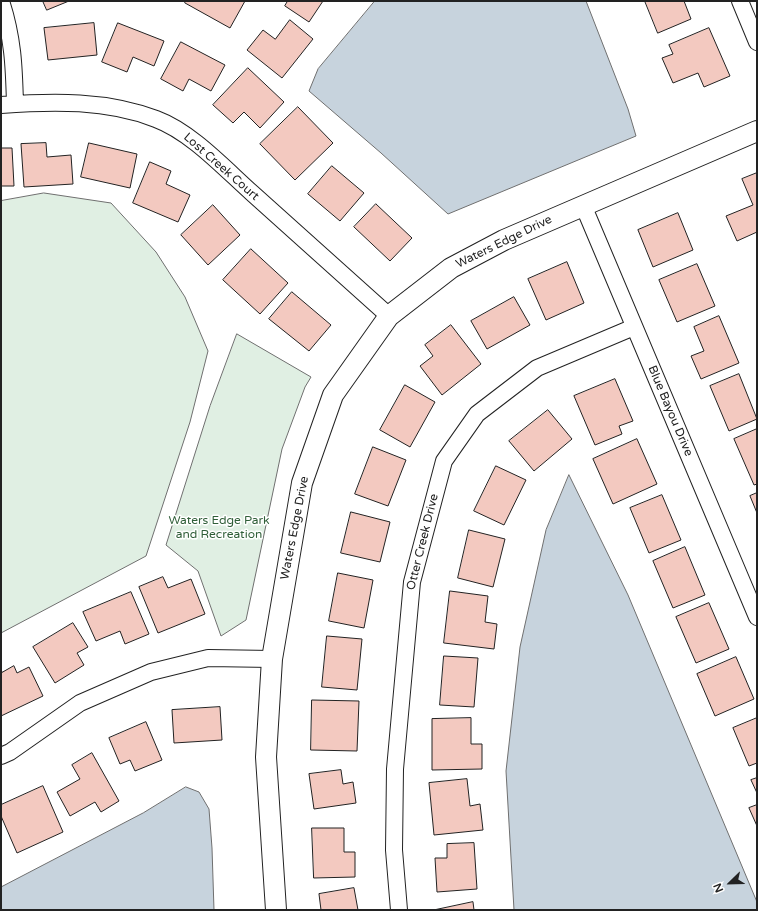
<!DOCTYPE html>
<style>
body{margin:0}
#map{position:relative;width:758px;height:911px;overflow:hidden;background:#fff;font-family:"Varela Round",sans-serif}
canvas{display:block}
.frame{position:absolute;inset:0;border:2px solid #222;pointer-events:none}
.north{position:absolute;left:710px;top:863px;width:40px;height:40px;-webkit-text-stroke:3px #fff;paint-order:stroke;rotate:247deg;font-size:11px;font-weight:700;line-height:16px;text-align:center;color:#222}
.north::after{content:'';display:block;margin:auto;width:14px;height:18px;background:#222;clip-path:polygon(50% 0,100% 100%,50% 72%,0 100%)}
</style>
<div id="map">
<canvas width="758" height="911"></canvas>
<div class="frame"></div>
<div class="north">N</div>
</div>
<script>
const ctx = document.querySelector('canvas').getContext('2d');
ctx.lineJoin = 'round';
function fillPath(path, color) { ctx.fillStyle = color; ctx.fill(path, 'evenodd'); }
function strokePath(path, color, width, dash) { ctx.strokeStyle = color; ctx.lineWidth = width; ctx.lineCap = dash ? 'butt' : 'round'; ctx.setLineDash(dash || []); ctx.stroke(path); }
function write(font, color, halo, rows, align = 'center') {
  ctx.font = font + ' "Varela Round",sans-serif'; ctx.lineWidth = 3; ctx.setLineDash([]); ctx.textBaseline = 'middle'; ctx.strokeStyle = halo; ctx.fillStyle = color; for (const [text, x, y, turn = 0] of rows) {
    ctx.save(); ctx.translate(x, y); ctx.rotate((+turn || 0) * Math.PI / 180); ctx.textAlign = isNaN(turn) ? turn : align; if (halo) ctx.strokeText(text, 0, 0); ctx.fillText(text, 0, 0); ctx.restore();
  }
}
const green = new Path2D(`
 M44,193L111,203L156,252L185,297L208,351L190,422L146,556L1,633V201Z
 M237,334L311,377L305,387L282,449L246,620L221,636L198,571L166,545L210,406Z`);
fillPath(green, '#e0efe3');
strokePath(green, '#6f6f6f', 1);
const water = new Path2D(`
 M375,1H586L628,109L636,136L448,214L381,153L309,91L318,69Z
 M569,475L628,595L757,902V910H514L506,771L520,647L546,530Z
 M186,787L199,792L209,809L212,848L214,910H1V887L143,813Z`);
fillPath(water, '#c7d3dd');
strokePath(water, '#6f6f6f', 1);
const building = new Path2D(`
 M43,1H69L47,10Z
 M186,1H245L230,28L185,3Z
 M288,1H323L309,22L285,6Z
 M645,1H684L691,19L658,33Z
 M290,20L313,39L282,78L247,50L263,30L275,39Z
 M94,23L97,55L48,60L44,28Z
 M118,23L164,41L154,66L133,57L127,72L102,62Z
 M709,28L730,76L704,87L698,73L673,83L662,58L673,54L669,45Z
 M181,42L225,65L211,91L189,79L183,91L161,79Z
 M248,68L284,102L260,128L244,112L233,123L213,105Z
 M298,107L333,143L295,180L260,144Z
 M46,143L47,157L71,155L73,184L24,187L21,144Z
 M89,143L137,154L130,188L81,177Z
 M1,148H12L14,186H1Z
 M150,162L171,171L166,184L190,195L178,222L133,203Z
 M332,166L364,193L340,221L308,194Z
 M757,173V232L737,241L726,216L753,205L742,179Z
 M376,204L412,238L390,261L354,227Z
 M213,205L240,235L208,265L181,235Z
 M678,213L693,250L653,267L638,230Z
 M251,249L288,283L260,314L223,280Z
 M567,262L584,303L546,320L528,279Z
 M697,264L715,306L677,322L659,280Z
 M292,292L331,325L309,351L269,319Z
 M514,297L530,325L487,349L471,321Z
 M719,316L739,363L701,379L691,356L704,351L694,327Z
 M451,325L481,364L442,395L420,366L433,356L425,345Z
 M739,374L757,419L729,431L710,386Z
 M615,379L633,421L619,426L622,434L595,445L574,396Z
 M405,385L435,402L410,447L380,430Z
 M548,410L572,439L534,471L509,441Z
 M757,429V484L754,485L734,439Z
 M637,439L657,484L613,504L593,459Z
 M373,447L406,460L388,506L355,494Z
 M496,466L526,480L504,525L474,511Z
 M757,493V513L750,496Z
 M662,495L681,540L649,553L630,508Z
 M351,512L390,522L380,562L341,553Z
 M469,530L505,539L493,587L458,578Z
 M685,547L705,595L673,608L653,561Z
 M338,573L373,580L364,628L329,621Z
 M163,577L168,588L191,579L205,614L158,633L139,587Z
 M450,591L488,596L485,622L497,624L494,649L444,643Z
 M131,592L149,634L125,644L120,631L96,641L83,612Z
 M709,603L729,649L696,663L676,617Z
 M73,623L88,647L77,653L84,665L55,683L33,647Z
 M327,636L362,639L357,690L322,687Z
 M444,656L478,658L474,707L440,705Z
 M736,657L754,699L715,716L697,674Z
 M14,666L17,673L29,667L43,696L1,716V670L2,672Z
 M312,700L359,701L357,751L311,750Z
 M220,707L222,740L174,743L172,710Z
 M471,718V744H482V769L432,770V719Z
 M757,718V763L749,766L733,728Z
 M146,722L162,760L135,771L130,760L120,764L109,738Z
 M92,753L119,801L101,812L95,802L70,816L57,792L80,779L72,765Z
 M341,770L343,784L353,782L356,803L314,809L309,774Z
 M757,778V793L751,780Z
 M467,779L470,806L480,804L483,830L434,835L429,783Z
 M43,786L63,832L17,853L1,816V805Z
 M757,805V826L749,808Z
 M312,828H344V852H355V877L314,878Z
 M474,843L477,889L437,892L435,858H447V844Z
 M354,888L358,910H321L319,894Z
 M473,902L474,910H434Z`);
fillPath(building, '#f3c9c0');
strokePath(building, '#222', 1);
const minor = new Path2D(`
 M1,1C13,38 14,66 15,104
 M740,1L757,42
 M1,105C53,101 107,100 156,119C191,132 224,168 252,193C298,234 343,275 389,316
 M583,205L757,617
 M1,756L10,752L80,703L151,672L208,658L272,659
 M399,910L394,850L395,769L412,582L444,461L477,414L537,368L634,327`);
const tertiary = new Path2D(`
 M276,910L266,757L272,659L302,483L333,395L389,316L451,268L504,240L757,131`);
strokePath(minor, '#222', 18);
strokePath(tertiary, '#222', 22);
strokePath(minor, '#fff', 16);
strokePath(tertiary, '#fff', 20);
write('12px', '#222', '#fff', [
 ["Lost Creek Court",221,167,41],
 ["Waters Edge Drive",504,242,-26],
 ["Blue Bayou Drive",670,411,67],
 ["Waters Edge Drive",295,528,-79],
 ["Otter Creek Drive",423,542,-76]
]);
write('12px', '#2f5e38', '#fff', [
 ["Waters Edge Park",219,521],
 ["and Recreation",219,535]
]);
</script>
